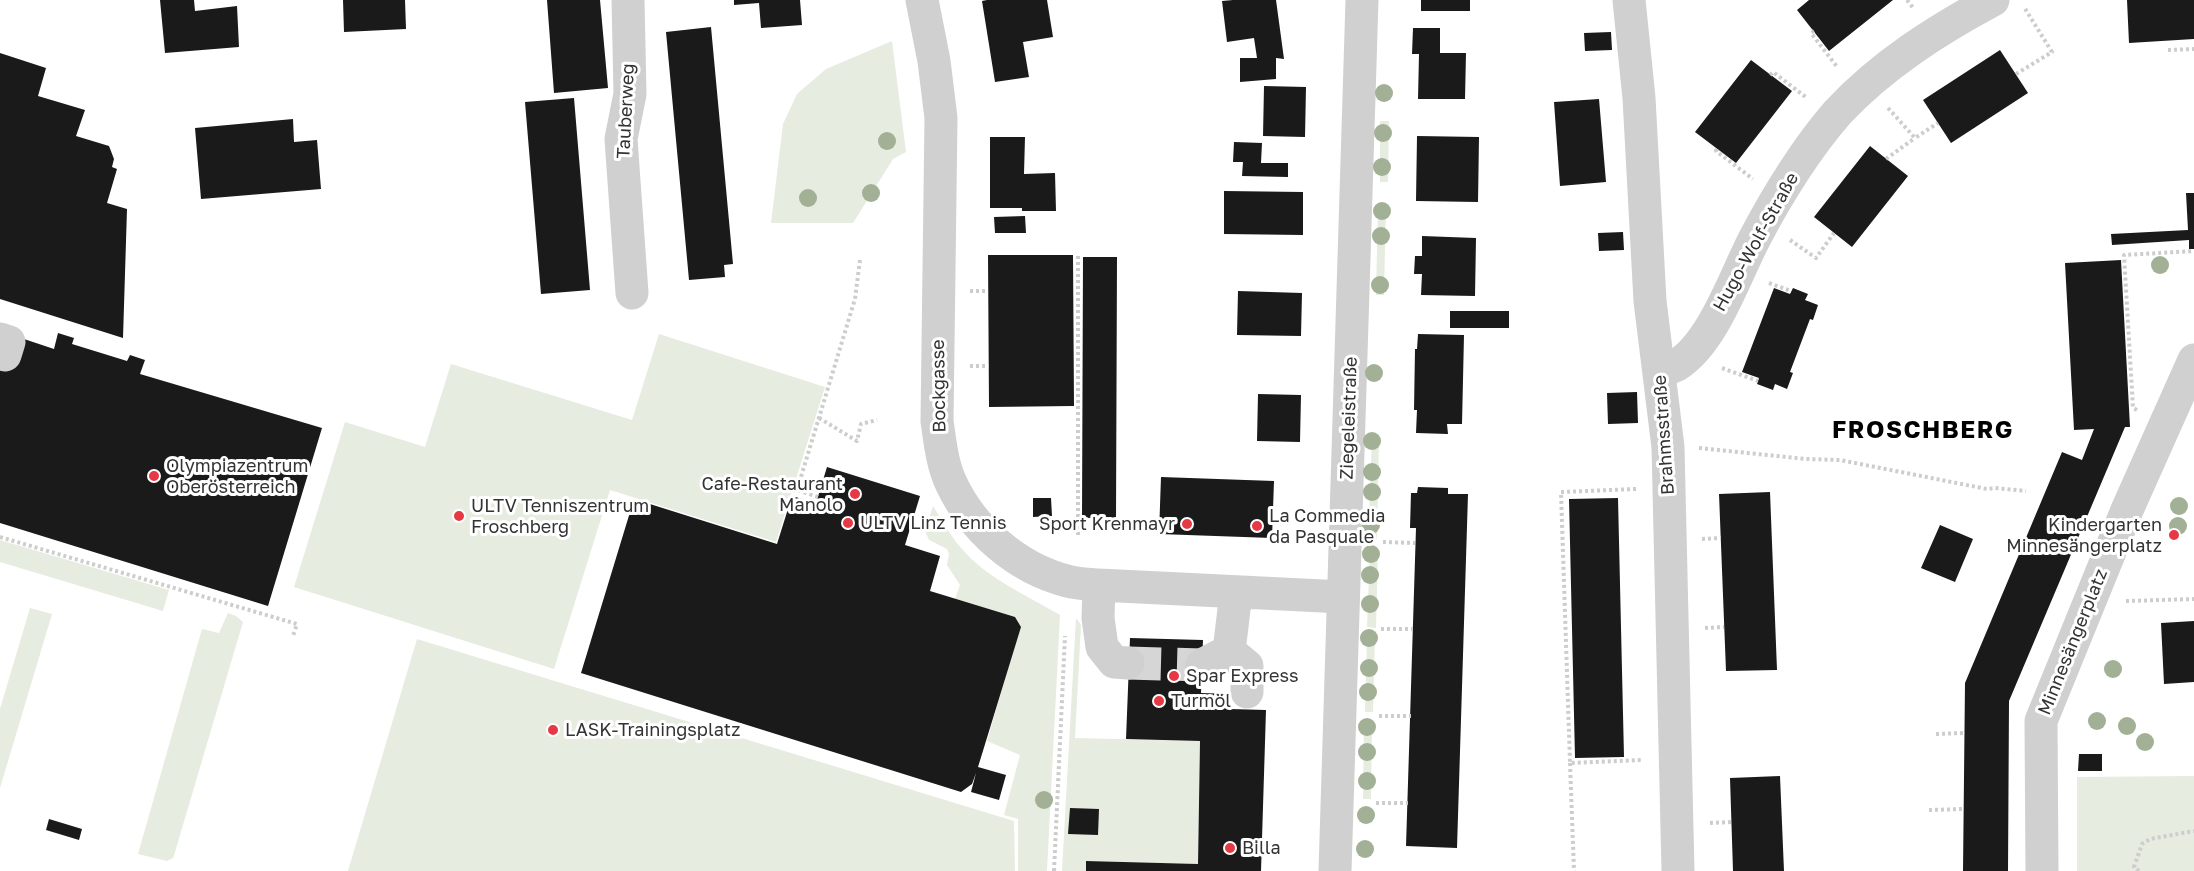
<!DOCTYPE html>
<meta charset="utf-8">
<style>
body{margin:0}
canvas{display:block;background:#fff}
</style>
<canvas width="2194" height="871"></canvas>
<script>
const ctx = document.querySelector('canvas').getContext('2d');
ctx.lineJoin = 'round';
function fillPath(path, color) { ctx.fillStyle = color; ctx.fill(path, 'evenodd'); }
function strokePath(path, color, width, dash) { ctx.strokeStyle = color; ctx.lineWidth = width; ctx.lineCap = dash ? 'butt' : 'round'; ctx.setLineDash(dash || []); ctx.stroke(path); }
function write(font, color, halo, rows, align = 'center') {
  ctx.font = font + ' "Golos Text",sans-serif'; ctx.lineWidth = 6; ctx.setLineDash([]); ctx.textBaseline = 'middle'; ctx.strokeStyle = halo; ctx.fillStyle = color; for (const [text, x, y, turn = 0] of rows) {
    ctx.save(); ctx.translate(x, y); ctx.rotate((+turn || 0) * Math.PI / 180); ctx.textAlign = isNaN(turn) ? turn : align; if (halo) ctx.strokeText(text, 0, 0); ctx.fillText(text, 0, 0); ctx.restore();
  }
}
fillPath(new Path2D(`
 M892,41L906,152L893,159L853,223H771L783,124L797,94L826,69Z
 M1380,121H1389L1388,182H1380Z
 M1378,203H1386L1384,295H1376Z
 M659,334L825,387L776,542L610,490L554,669L294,587L345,422L425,447L451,364L632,420Z
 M1372,439H1379L1377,539H1368Z
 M933,506C942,520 951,537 962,549C988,579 1026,595 1060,615L1047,871H1018V819L1004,815L1020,755L987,741L1020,627L955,599L960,585L947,565L949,554L947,549L929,540L925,531Z
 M0,540L169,590L163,611L0,562Z
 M1370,551H1378L1376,628L1367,627Z
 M30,608L52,614L0,788V709Z
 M228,613L236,616L243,622L175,852L173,858L167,861L138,854L202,629L219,633Z
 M1076,618L1081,625L1075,738L1200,741L1198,864L1087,861L1086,871H1062Z
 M1367,636H1375L1373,712H1365Z
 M417,639L1014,821L1015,871H348Z
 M1364,722H1372L1371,799H1363Z
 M2194,776V871H2077V777Z`), '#e6ecdf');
fillPath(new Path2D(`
 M160,0H194L195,11L237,6L239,47L165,53Z
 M343,0H405L406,29L344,32Z
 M547,0H600L608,88L554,93Z
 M734,0H800L802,25L761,28L759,3L734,5Z
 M987,0H1047L1053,37L1023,42L1029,77L995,82L982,1Z
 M1233,0H1276L1284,59L1276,58V79L1240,82V58H1257L1254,38L1227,42L1222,1Z
 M1421,0H1470V11H1421Z
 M1809,0H1893L1829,51L1797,10Z
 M2127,0H2194V39L2129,43Z
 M711,27L733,264L724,265L725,277L689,280L666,32Z
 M1413,28H1440V53H1466L1465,99H1418L1419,54H1412Z
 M1611,32L1612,50L1585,51L1584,33Z
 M2000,50L2028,93L1951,143L1923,100Z
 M0,53L46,68L38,96L85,110L76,136L109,146L114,159L112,167L117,169L107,203L127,209L123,338L0,299Z
 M1751,60L1792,91L1736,163L1695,132Z
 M1264,86L1306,87L1305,137L1263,136Z
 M574,98L590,290L541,294L525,102Z
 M1599,99L1606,182L1560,186L1554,102Z
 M293,119L294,142L317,140L321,189L201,199L195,128Z
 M1417,136L1479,137L1478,202L1416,201Z
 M990,137H1025L1024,174L1055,173L1056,211H1022V208H990Z
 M1234,142L1262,143L1261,163H1288V177L1242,176L1243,162H1233Z
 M1870,146L1908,176L1852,247L1814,217Z
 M1224,191L1303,192V235L1224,234Z
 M2186,193H2194V249H2189V240L2112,245L2111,234L2188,230Z
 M1025,216L1026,233H995L994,217Z
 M1623,232L1624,250L1599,251L1598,233Z
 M1422,236L1476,238L1475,296L1421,295L1422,274H1414L1415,256H1422Z
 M988,255H1073L1074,406L989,407Z
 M1083,257H1117L1116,518H1082Z
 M2121,260L2130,427H2125L2009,701L2008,871H1963L1965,683L2062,452L2082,460L2094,429L2074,430L2065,263Z
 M1774,288L1790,294L1793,288L1808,294L1805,300L1818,305L1813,320L1810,319L1790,372L1793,373L1787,389L1775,384L1773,390L1757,384L1759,378L1742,372Z
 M1238,291L1302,293L1301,336L1237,335Z
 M1450,311H1509V328H1450Z
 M58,333L74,338L72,344L127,361L130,355L145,360L140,374L322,428L268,606L0,523V357L15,336L54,349Z
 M1418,334L1464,335L1462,424H1447L1448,434L1416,433L1417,410H1414L1415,349H1417Z
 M1637,392L1638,423L1608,424L1607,393Z
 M1258,394L1301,395L1300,442L1257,441Z
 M827,467L920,496L905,545L940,556L930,591L1015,617L1021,627L978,767L1006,775L999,800L971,792L976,773L972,784L961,792L581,673L634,499L777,544L792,496L816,503Z
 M1161,477L1274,481L1272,538L1159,534Z
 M1418,487L1448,488V494H1468L1457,848L1406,846L1416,528H1410L1411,493H1417Z
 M1770,492L1777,670L1726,671L1719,494Z
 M1033,498H1051L1052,516L1033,517Z
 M1618,498L1624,757L1575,758L1569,499Z
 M1940,525L1973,539L1955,582L1921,568Z
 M2194,621V682L2164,684L2161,623Z
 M1130,638L1203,640L1201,693L1231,694L1230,709L1266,710L1261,871H1086V861L1198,864L1200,741L1126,739Z
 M2079,754H2102V771H2078Z
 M1780,776L1784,871H1733L1730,778Z
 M1070,808L1099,809L1098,835L1068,834Z
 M49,819L82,829L79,840L46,830Z`), '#1a1a1a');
strokePath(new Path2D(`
 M1128,663L1202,665`), '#d6d6d6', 33, [33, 16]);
strokePath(new Path2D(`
 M1907,0L1914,9
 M1814,31L1811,33L1838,68
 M2168,50L2194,49
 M2016,74L2052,52L2024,7
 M1770,75L1773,72L1807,98
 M1888,108L1915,138L1938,123
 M1717,149L1716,151L1753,179
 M1886,159L1915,138
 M1790,240L1816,258L1834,233
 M1078,256V536
 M1769,283L1791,291
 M970,291H988
 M970,366H989
 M1722,368L1758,381
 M2137,410L2133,408L2124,255L2194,251
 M819,418L857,441L861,424L877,420
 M1699,448L1806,459L1840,460L1987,489L1995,488L2026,491
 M1636,489L1561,492L1570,763L1642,760
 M818,497L797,490L855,299L860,260
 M0,537L297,624L293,636
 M1702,539L1721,538
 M1383,542L1415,543
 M2126,601L2194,599
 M1705,628L1724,627
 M1381,629H1413
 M1379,716H1411
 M1936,734L1964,733
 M1570,763L1574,871
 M1376,803H1408
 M1929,810L1963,809
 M1710,823L1732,822
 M1054,871L1065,636
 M2139,871L2134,867L2142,844L2150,839L2194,831`), '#cdcdcd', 4, [3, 3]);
strokePath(new Path2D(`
 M628,0L630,94L621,139L632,293
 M922,0L934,61L941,118L937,421C940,441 942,464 951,483C973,530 1017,568 1067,581C1077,584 1089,584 1099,585L1343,597
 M1629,0L1639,98L1650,301L1668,447L1678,871
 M0,339L9,342L5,355
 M1659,369C1665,368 1672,368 1677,365C1715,341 1736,272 1757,234C1778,194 1808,146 1838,112C1882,65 1937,30 1993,0
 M1099,585L1098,618L1102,647L1114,662L1128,663
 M1229,651L1247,666V692
 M1202,665L1229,651L1236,593
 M1335,871L1362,0
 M2042,871L2041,721L2127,510L2194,360`), '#d0d0d0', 33);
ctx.fillStyle = '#a2b095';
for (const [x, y] of [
 [1384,93],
 [1383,133],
 [887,141],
 [1382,167],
 [871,193],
 [808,198],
 [1382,211],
 [1381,236],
 [2160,265],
 [1380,285],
 [1374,373],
 [1372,441],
 [1372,472],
 [1372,492],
 [2179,506],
 [1371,525],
 [2178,526],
 [1371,554],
 [1370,575],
 [1370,604],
 [1369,638],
 [1369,668],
 [2113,669],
 [1368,692],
 [2097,721],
 [2127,726],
 [1367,727],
 [2145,742],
 [1367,752],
 [1367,781],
 [1044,800],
 [1366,815],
 [1365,849]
]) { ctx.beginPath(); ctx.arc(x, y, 9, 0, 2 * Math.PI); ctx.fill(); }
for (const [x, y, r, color] of [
 [154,476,6,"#e63946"],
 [855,494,6,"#e63946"],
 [459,516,6,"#e63946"],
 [848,523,6,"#e63946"],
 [1187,524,6,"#e63946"],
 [1257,526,6,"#e63946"],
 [2174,535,6,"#e63946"],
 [1174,676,6,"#e63946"],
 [1159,701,6,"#e63946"],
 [553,730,6,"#e63946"],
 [1230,848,6,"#e63946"]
]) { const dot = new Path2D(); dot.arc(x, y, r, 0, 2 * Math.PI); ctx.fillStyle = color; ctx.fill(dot); strokePath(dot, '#fff', 2); }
write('18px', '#333', '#fff', [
 ["Tauberweg",626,111,-87],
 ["Hugo-Wolf-Straße",1756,242,-61],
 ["Bockgasse",939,386,-91],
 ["Ziegeleistraße",1349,418,-88],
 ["Brahmsstraße",1664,435,-94],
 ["Minnesängerplatz",2073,642,-68]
]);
write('18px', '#333', '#fff', [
 ["Olympiazentrum",166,466],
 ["Oberösterreich",166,487],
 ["Cafe-Restaurant",843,484,"right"],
 ["Manolo",843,505,"right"],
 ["ULTV Tenniszentrum",471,506],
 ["Froschberg",471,527],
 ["La Commedia",1269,516],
 ["da Pasquale",1269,537],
 ["ULTV Linz Tennis",860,523],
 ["Sport Krenmayr",1175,524,"right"],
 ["Kindergarten",2162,525,"right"],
 ["Minnesängerplatz",2162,546,"right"],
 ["Spar Express",1186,676],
 ["Turmöl",1171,701],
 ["LASK-Trainingsplatz",565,730],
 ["Billa",1242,848]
], 'left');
ctx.letterSpacing = '1.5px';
write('bold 24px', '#000', '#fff', [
 ["FROSCHBERG",1923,430]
]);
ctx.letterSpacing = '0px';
</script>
